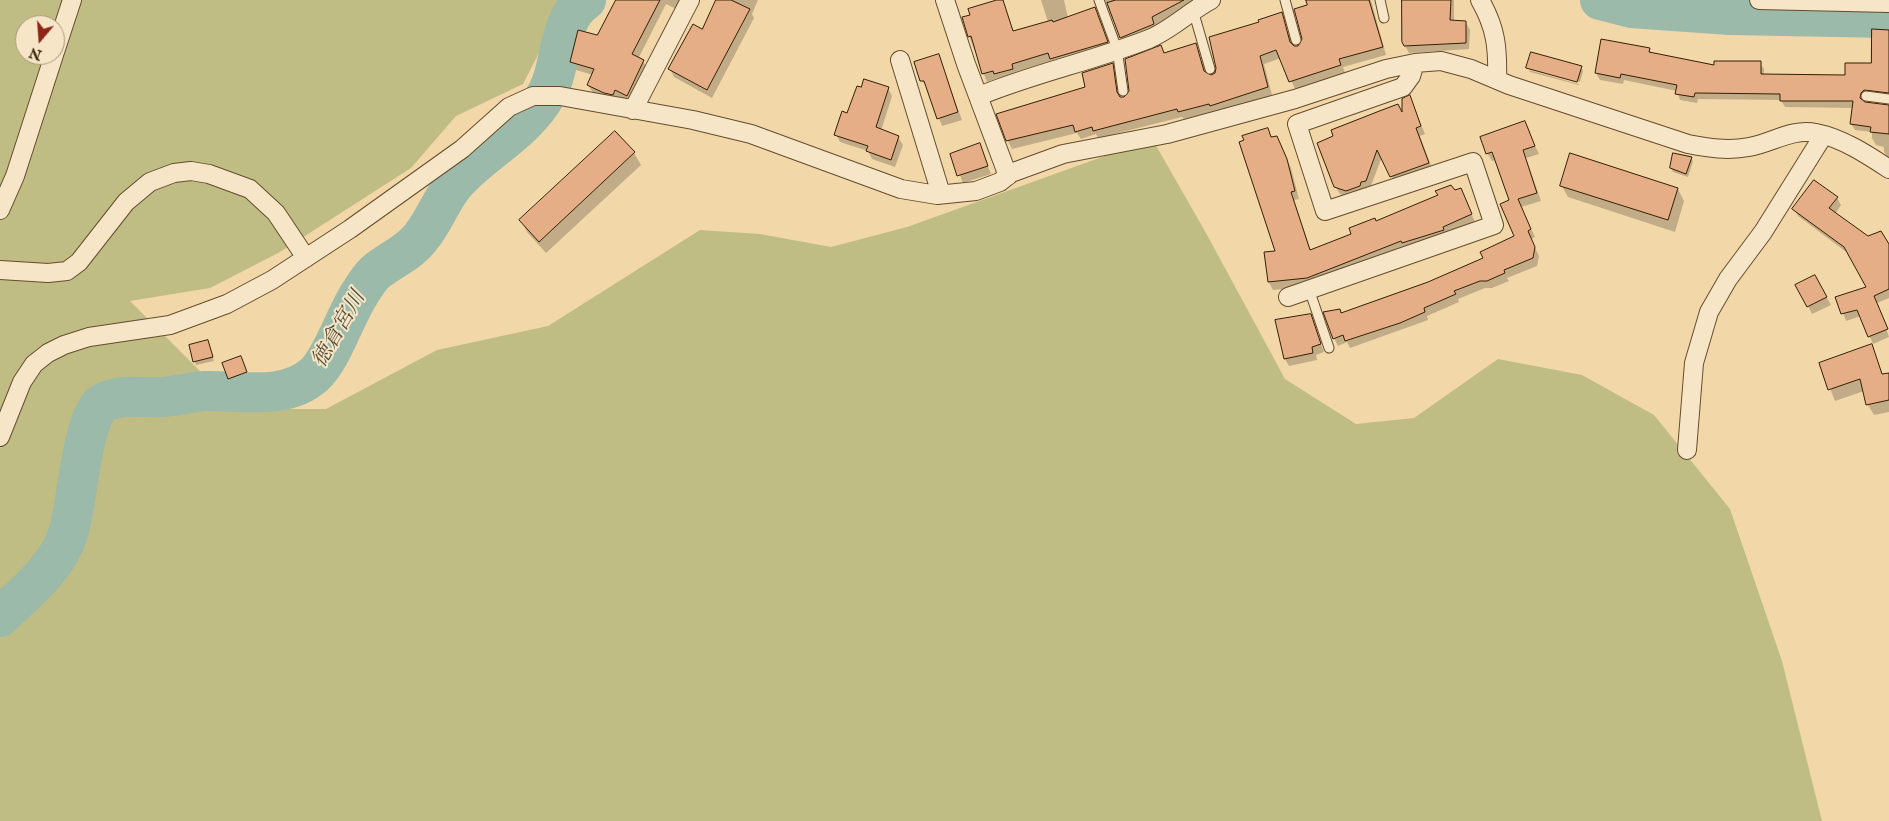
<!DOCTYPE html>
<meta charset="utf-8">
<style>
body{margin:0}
#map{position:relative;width:1889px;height:821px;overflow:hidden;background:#f2d7a9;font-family:"IM FELL English",serif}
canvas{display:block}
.north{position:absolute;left:15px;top:15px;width:50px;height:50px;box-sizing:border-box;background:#f7e5c7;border:1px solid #a99679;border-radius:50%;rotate:198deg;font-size:14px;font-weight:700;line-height:20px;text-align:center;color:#341f04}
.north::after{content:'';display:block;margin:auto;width:18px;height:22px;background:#8f2418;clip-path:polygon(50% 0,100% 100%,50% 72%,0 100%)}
</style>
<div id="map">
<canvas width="1889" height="821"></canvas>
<div class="north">N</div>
</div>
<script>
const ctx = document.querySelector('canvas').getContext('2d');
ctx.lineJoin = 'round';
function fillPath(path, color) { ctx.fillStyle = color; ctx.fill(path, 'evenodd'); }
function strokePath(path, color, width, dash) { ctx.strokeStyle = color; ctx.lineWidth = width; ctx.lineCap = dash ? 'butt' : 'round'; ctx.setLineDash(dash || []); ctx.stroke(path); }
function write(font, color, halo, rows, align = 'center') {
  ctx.font = font + ' "IM FELL English","Noto Serif JP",serif'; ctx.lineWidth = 4; ctx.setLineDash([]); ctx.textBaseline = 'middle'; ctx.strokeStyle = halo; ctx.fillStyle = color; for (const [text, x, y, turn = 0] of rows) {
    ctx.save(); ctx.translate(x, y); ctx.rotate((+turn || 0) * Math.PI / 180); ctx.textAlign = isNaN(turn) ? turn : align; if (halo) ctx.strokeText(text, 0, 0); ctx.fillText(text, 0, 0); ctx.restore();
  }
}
fillPath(new Path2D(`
 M0,0H560L539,53L523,84L456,116L411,168L280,252L210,288L130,301L238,409H326L437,350L548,326L700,230L760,234L831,247L907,227L1141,143L1154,142L1206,233L1285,379L1356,424L1414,418L1498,359L1582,375L1654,415L1730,509L1782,661L1822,821H0ZM25,25H55V55H25Z`), '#c0bd84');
fillPath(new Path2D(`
 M641,0H682L678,10L666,4L638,59L643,61L647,69L632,103L619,97L617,102L593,93L588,85L593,75L576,70L571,62Z
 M717,0H758L752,14L754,18L712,98L674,77L670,69L703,30Z
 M1002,0L1014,32L1048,22L1041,0H1064L1068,18L1094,9L1111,50L1056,66L1053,61L1016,72L1017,77L1000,81L998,78L987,82L969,36Z
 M1105,0H1203L1155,25L1158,33L1125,46Z
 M1318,0H1371L1386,55L1343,67L1345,73L1295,89L1281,58L1264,64L1272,95L1215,113L1214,111L1184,119L1182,117L1098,138L1096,134L1081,139L1077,133L1012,149L1008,141L998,115L1086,88L1112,65L1117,72L1120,98L1127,97L1161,46L1165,54L1195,44L1207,75L1213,76L1217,68L1260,23L1281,14L1293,46L1299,47L1303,39L1295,9Z
 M1404,0H1454V22L1466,23L1470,30L1469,49L1409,53L1405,46Z
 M1881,28H1889V98H1865L1863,102L1889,106V159L1884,152V147L1876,145L1872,138V132L1855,130L1851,124L1854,108L1785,107L1781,100L1698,99L1697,103L1680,100L1677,91L1624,80L1623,84L1600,80L1596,73L1649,49L1652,54L1715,66L1760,63L1764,69V75L1846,76L1872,64Z
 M1531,54L1581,67L1583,71L1580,82L1528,68V70V68Z
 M938,55L962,120L942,126L928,88L921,80Z
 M1529,70L1579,84V85L1530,72Z
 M888,88L892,96L881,131L898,137L903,145L895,167L872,159L868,151L840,142L836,134L848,115Z
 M1409,96L1425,134L1420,136L1433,171L1396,184L1382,157L1370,188L1351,198L1340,194L1335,186L1403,114Z
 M1524,122L1539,154L1526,158L1541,201L1521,207L1535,237L1531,239L1539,256L1537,266L1507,278L1509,281L1492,288H1485L1458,299L1459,302L1427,316L1428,320L1350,348L1347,342L1338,346L1334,338L1341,314L1428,283L1484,259L1515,236L1511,201L1496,160L1492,161L1487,153Z
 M1268,129L1272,138L1281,146L1291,168L1299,199L1294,200L1311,251L1353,234L1376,222L1461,190L1475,222L1446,235L1312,286L1273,290L1269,282L1265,253L1276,252Z
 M615,133L634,153L641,165L546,253L527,232L521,220Z
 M979,145L991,174L963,183L952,155Z
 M1691,158L1693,161L1688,177L1673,172L1671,168Z
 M1561,185L1678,189L1684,201L1675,232L1568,197Z
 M1837,198L1841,205L1835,214L1868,238L1889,247V298L1877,303L1889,337L1873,344L1861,316L1846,321L1837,298L1868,288L1849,254L1798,216L1794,209Z
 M1819,284L1831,305L1812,314L1797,285Z
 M1310,316L1324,352L1316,355L1317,360L1289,366L1285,359Z
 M208,341L214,361L196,365L190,346Z
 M1871,346L1883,375L1889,374V412L1874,415L1868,405L1864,391L1835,401L1820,363Z
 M243,361L248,376L231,382L229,378Z`), '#0003');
strokePath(new Path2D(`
 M1600,0L1631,8L1730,15L1889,18
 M0,617C25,593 57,568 68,534C78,501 80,432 99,406C100,405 105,401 107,401C123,394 146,398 163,397C177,396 191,392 205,391C240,390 285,401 314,375C332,359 345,316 360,293C365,286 370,276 377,271C392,259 409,253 421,237C436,219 443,194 460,178C488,149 527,130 547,93C563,65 556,20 586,0`), '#9bbaa9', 40);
const building = new Path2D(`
 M616,0H660L632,54L644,60L627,96L615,90L613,95L604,93L587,85L594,69L570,62L578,30L597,35Z
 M716,0H731L750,9L707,90L668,69L693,24L702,29Z
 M997,0H1003L1013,31L1052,20L1053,22L1095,7L1108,42L1050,59L1048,53L1012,64L1013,69L994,74L993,71L982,74L971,36L968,37L962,17L970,15L968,9Z
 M1116,0H1184L1152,17L1154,24L1120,38L1107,3Z
 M1306,0H1369L1383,47L1339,59L1341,65L1289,82L1276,50L1260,56L1268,87L1210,106L1209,104L1178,112L1177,109L1093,131L1092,127L1075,132L1073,125L1006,141L996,114L1085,87L1082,73L1113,63L1117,92L1120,97H1124L1129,91L1125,59L1161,45L1164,53L1196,43L1204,71L1211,75L1215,73L1216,68L1209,37L1259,22L1258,20L1282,12L1290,42L1294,46H1298L1302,39L1294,9L1307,5Z
 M1402,0H1451L1450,20L1466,21V43L1404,46L1402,42Z
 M1872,29L1889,30V93L1864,90L1861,93L1860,98L1865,102L1889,105V134L1870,132L1871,127L1850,124L1853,101H1780V94L1695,93L1694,97L1675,94L1677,85L1621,74L1620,78L1595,73L1601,39L1650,48L1649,52L1714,65V61H1761V74L1845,75V63H1871Z
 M1531,52L1582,66L1577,82L1526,68Z
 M939,54L958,112L937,119L924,81H920L914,62Z
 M864,79L889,87L876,127L899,136L891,160L866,151L868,146L834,135L842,111L847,113L857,86L861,87Z
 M1410,95L1421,126L1416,128L1429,163L1390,177L1377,150L1366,181L1361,182L1360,186L1346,191L1334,187L1317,143L1333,136L1331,130L1382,110L1398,104L1402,112V99Z
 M1525,121L1535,146L1523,150L1537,193L1518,199L1531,229L1528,231L1535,247L1533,258L1504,270L1505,273L1487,281H1480L1454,291L1456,294L1424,308L1425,312L1400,323L1345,341L1343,335L1333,339L1323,312L1340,309L1341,313L1428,282L1483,258L1480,252L1514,236L1500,204L1509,200L1492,152L1486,154L1480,137Z
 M1268,128L1271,137L1277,136L1287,159L1295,191L1291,192L1310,250L1351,234L1349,228L1375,218L1376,221L1438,195L1435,191L1451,185L1455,190L1461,188L1472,214L1443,227L1444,230L1402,243L1401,241L1307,278L1268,282L1264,252L1275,251L1239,142L1244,140L1242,136Z
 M615,131L635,152L539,242L519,220Z
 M980,143L988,166L957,176L950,154Z
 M1570,153L1678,188L1668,220L1560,186Z
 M1673,153L1692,157L1686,174L1670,168Z
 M1814,180L1838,197L1829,208L1868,236L1881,231L1889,244V289L1874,296L1888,329L1868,337L1857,310L1841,314L1835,297L1866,287L1844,247L1792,209Z
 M1815,275L1827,297L1807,307L1795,285Z
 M1311,314L1321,344L1312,347L1313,353L1284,359L1275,320Z
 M208,340L213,357L193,362L189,345Z
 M1872,344L1882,374L1889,373V400L1866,405L1860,379L1828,390L1819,363Z
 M241,356L247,372L228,379L222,363Z`);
fillPath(building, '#e5ae86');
strokePath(building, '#341f04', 1);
const service = new Path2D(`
 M1099,0L1117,49L1123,91
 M1285,0L1296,40
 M1380,0L1384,18
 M1193,10L1210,69
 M1866,96L1889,99
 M1309,289L1329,348`);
const minor = new Path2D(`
 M945,0L966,64L1008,176
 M1480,0C1496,28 1498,48 1497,80
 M1759,0L1889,3
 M55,52L72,0
 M900,60L941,194
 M979,96C1035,73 1093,61 1149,39C1171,30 1190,11 1211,0
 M633,110L690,0
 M0,210L15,176L54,55
 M0,270L48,273L67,271L79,262L126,202L150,182L174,173L191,171L209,174L250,189L276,213L306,258
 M1288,297L1494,225L1473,162L1325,211L1297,124L1403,87L1411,76L1415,63
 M0,437L22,382L34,364L48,353L64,345L89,337L170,325L227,304L272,280L350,229L462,149L509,107L533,96H560L693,120L751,134L901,189L937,195L976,191L1000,182L1011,173L1063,154L1167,134L1295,99L1386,69L1415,63L1441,61L1471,69L1509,85L1688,144C1708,148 1728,151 1749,147C1772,143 1792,128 1816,133C1842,138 1868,155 1889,169
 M1687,450L1694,363L1709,312L1728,279L1763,232L1823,136`);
strokePath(service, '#644d2d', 11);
strokePath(minor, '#644d2d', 20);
strokePath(service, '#f7e5c7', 9);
strokePath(minor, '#f7e5c7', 18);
write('italic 21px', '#534e36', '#f7e5c7', [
 ["徳倉宮川",340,330,-60]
]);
</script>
